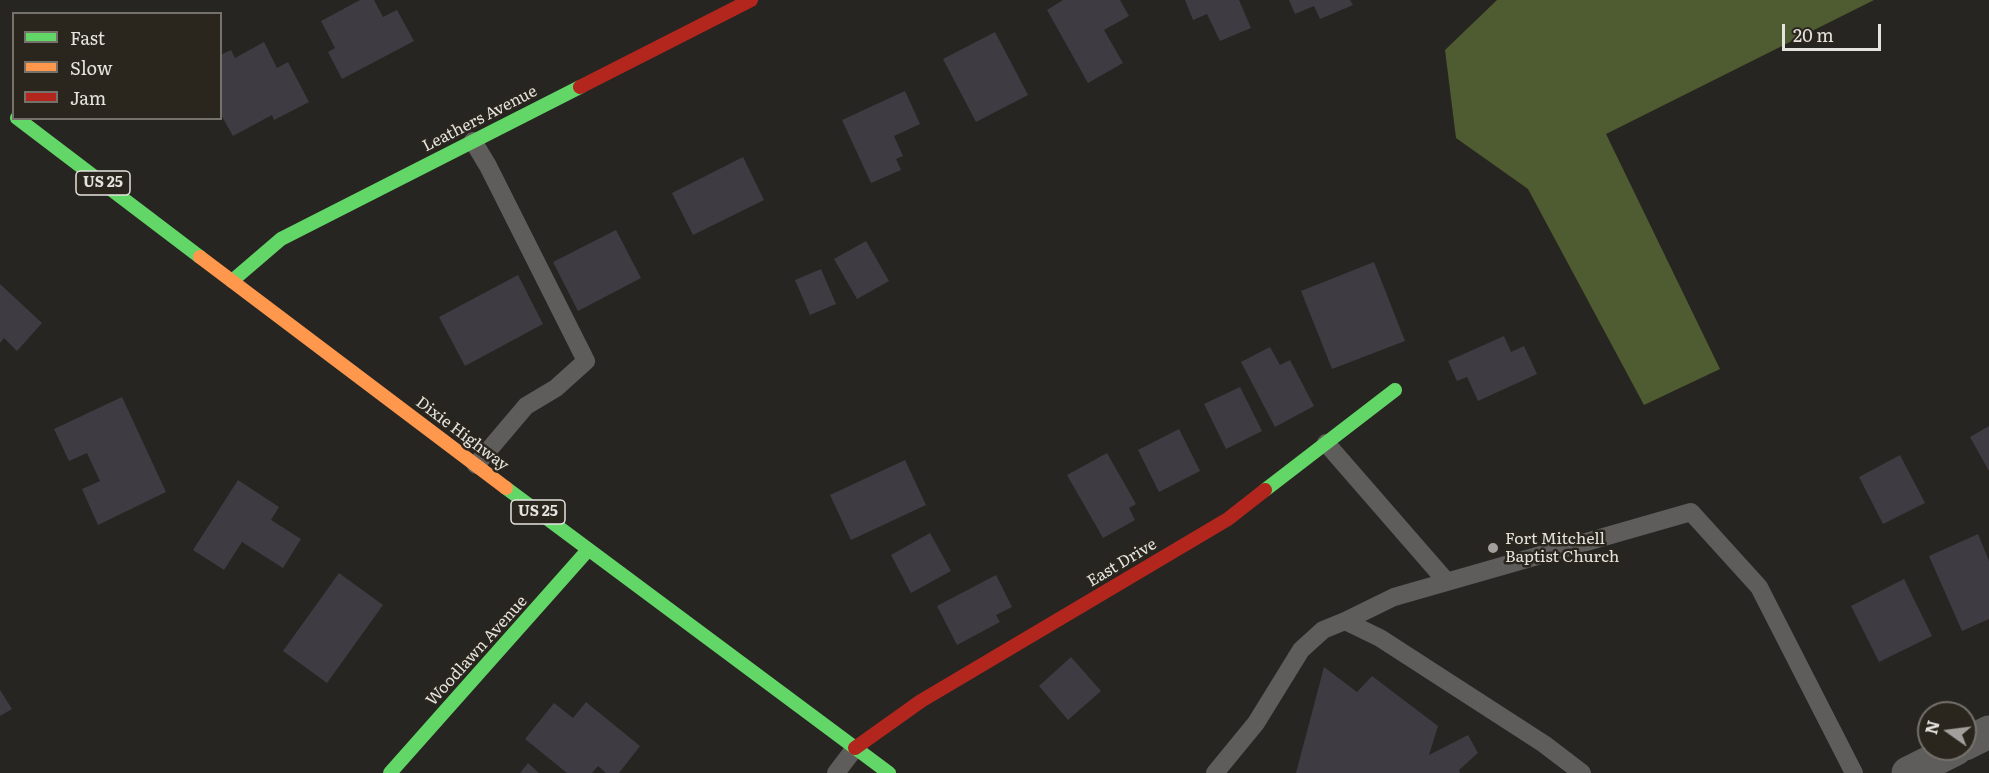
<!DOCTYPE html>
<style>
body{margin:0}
#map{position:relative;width:1989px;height:773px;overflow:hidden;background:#272521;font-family:Literata,serif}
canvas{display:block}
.legend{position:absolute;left:12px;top:12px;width:210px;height:108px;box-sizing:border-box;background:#2a261e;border:2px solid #75726b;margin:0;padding:8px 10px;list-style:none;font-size:18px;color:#e5e3de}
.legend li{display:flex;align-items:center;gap:12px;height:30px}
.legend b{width:30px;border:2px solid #75726b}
.north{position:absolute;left:1917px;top:701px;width:60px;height:60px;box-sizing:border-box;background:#2a261e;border:2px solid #75726b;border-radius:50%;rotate:284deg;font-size:16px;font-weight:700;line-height:24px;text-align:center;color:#e5e3de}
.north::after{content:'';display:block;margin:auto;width:21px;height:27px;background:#a2a09c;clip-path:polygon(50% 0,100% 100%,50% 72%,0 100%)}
.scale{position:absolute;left:1782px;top:24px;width:99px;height:27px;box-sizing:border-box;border:3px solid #e5e3de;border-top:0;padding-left:8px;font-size:18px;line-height:21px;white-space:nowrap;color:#e5e3de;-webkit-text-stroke:4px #2a261e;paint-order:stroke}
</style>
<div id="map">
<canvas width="1989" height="773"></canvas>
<ul class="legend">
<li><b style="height:8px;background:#63d668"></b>Fast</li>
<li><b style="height:8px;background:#ff974d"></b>Slow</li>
<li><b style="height:8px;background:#b3261e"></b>Jam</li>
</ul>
<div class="north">N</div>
<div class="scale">20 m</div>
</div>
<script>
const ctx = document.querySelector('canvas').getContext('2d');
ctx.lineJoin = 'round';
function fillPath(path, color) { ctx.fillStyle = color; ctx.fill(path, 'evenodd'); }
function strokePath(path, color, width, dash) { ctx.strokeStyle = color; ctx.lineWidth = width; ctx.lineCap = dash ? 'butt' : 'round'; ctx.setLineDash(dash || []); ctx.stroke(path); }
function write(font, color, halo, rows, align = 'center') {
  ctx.font = font + ' Literata,serif'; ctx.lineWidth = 5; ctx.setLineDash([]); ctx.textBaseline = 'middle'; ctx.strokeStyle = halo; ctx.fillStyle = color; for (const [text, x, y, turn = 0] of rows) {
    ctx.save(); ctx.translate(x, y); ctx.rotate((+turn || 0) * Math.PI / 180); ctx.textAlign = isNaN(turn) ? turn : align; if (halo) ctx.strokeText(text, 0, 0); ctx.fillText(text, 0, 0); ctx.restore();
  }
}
fillPath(new Path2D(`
 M1497,0H1874L1606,134L1720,369L1644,405L1528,189L1456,138L1445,50Z`), '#4f5b30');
fillPath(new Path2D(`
 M360,0H374L383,17L397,10L414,41L342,79L328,52L335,48L321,21Z
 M1063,0H1120L1129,16L1104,30L1123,63L1088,83L1047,10Z
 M1185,0H1239L1251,28L1220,41L1207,14L1193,20Z
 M1289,0H1350L1353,5L1320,19L1314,6L1295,14Z
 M995,32L1028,95L976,122L943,59Z
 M264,42L277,68L288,62L309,102L274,120L272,115L233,136L220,113V55L231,50L235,58Z
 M905,91L920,124L894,136L903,156L896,159L901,170L871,183L842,120Z
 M743,157L764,200L693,235L672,193Z
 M616,230L641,278L578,311L553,262Z
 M866,241L889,281L857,299L834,259Z
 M1374,262L1405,341L1332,369L1301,291Z
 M821,269L836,304L810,315L795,280Z
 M518,275L543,324L465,366L439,317Z
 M0,284L42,323L17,351L4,338L0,343Z
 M1504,336L1511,352L1524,346L1537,374L1478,401L1467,377L1457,381L1448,361Z
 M1270,347L1280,365L1290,360L1314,406L1275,427L1241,362Z
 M1240,387L1262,431L1226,449L1204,404Z
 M122,397L166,492L98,525L82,489L100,481L87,453L69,461L54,429Z
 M1989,426V471L1970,437Z
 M1179,429L1200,471L1159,492L1138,450Z
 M1107,453L1136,504L1129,508L1135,520L1103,538L1067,475Z
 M1900,455L1925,503L1883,524L1859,477Z
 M905,460L926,505L851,540L830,495Z
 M238,480L279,507L271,520L301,539L283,568L242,542L224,570L193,550Z
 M930,533L951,571L911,593L891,555Z
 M1978,534L1989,561V619L1962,631L1929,556Z
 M339,573L383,605L327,683L283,651Z
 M996,575L1012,607L996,615L1000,622L957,645L937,606Z
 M1904,579L1932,636L1879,662L1851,606Z
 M1071,657L1101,691L1068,720L1039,686Z
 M1324,667L1357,692L1372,676L1438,726L1429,755L1468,735L1478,753L1459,770L1460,773H1296Z
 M0,690L12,709L0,716Z
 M586,702L640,746L619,773H606L598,766L592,773H567L525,739L554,703L573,718Z
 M528,763L539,773H520Z`), '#3f3b42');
strokePath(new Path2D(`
 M473,141L488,166L586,361L556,388L526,406L476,465
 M1326,443L1447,582
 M1345,621L1394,597L1691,512L1759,587L1854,773
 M836,773L855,748
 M1215,773L1256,723L1301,650L1323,630L1345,621L1380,638L1544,744L1582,773`), '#5e5d5c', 18);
strokePath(new Path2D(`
 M1965,744L1989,732
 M1908,773L1956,749`), '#5e5d5c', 33);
strokePath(new Path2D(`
 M17,118L200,257
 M232,281L281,239L580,87
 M506,488L889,773
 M1265,490L1395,390
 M390,773L588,550`), '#63d668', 14);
strokePath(new Path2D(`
 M200,257L506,488`), '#ff974d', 14);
strokePath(new Path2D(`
 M580,87L751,0
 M855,748L921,701L1228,519L1265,490`), '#b3261e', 14);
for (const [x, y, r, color] of [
 [1493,548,6,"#a2a09c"]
]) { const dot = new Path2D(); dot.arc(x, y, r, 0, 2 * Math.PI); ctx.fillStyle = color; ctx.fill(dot); strokePath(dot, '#2a261e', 2); }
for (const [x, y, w] of [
 [103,183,54],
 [538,512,54]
]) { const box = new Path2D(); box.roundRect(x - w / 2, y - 12, w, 24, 4.5); ctx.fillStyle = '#2a261e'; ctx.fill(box); strokePath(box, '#e5e3de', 1.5); }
write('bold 15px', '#e5e3de', null, [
 ["US 25",103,183],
 ["US 25",538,512]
]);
write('16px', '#e5e3de', '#2a261e', [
 ["Leathers Avenue",480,119,-27],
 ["Dixie Highway",462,434,37],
 ["East Drive",1122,563,-31],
 ["Woodlawn Avenue",477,651,-48]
]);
write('16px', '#e5e3de', '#2a261e', [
 ["Fort Mitchell",1505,539],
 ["Baptist Church",1505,557]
], 'left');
</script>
